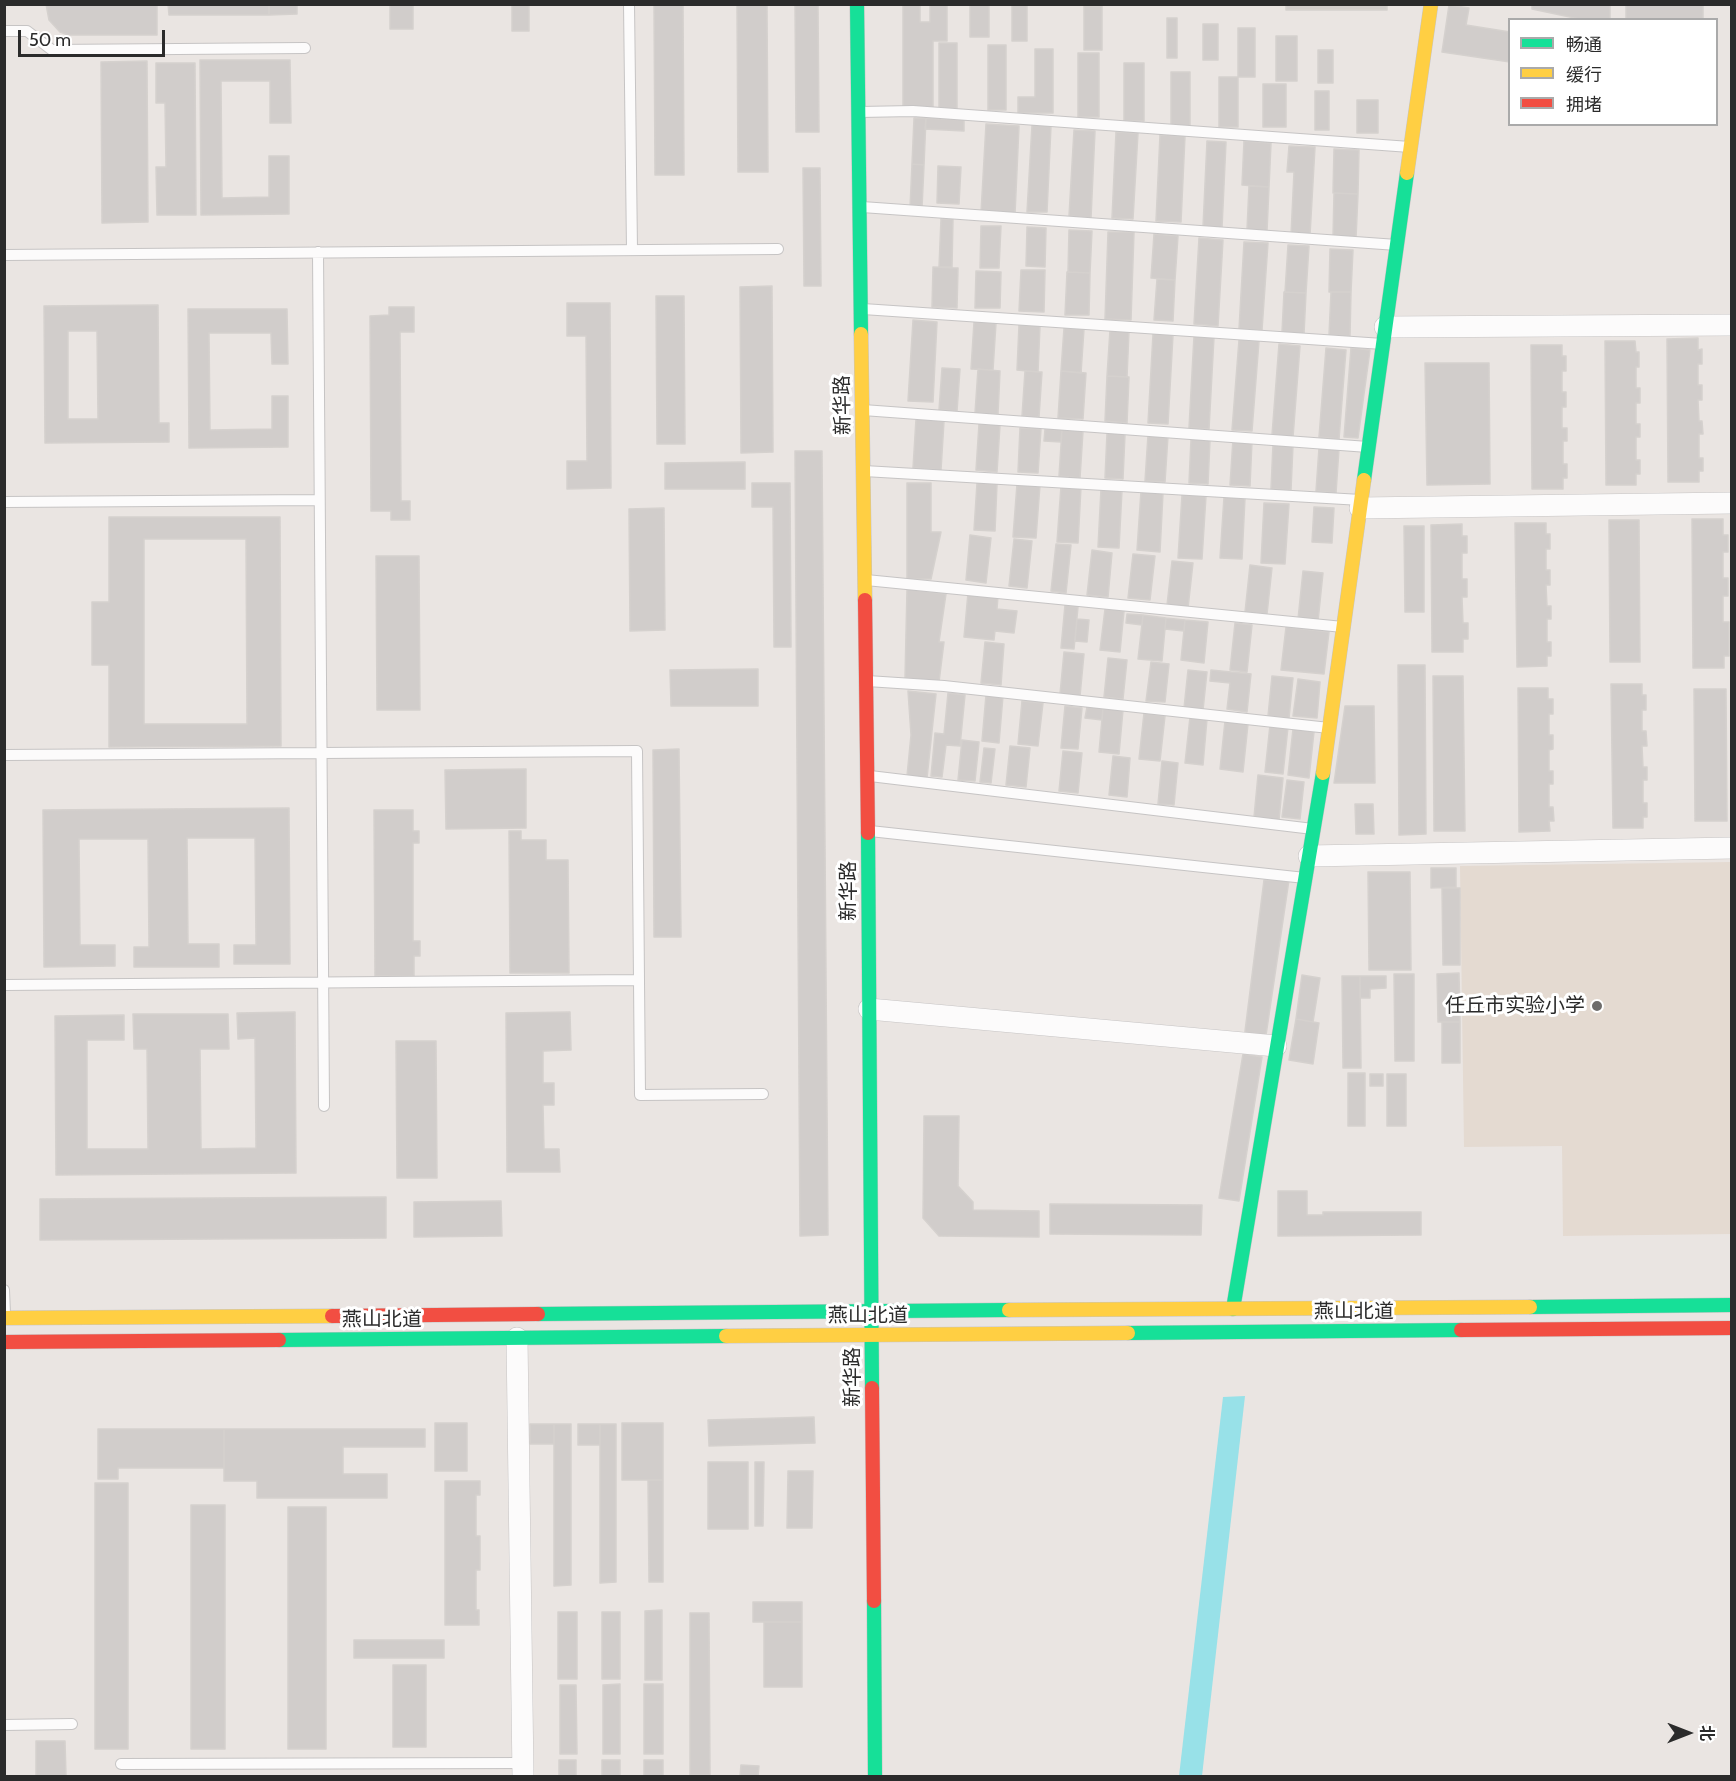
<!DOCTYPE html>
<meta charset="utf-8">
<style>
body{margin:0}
#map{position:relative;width:1736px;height:1781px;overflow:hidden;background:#eae5e2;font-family:Cabin,"Noto Sans SC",sans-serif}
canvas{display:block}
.frame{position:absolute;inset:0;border:6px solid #2b2b2b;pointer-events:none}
.legend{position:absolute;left:1508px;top:18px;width:210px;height:108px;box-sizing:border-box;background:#fff;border:2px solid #aaa;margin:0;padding:8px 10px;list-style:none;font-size:18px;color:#2b2b2b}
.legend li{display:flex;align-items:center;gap:12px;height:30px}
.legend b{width:30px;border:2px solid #aaa}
.north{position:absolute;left:1658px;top:1703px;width:60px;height:60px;-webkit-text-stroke:4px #fff;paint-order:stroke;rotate:90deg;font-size:16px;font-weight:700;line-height:24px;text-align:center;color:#2b2b2b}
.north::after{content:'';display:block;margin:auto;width:21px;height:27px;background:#2b2b2b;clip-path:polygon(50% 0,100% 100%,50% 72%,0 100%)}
.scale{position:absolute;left:18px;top:30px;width:147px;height:27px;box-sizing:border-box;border:3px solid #2b2b2b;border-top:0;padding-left:8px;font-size:18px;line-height:21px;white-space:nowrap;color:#2b2b2b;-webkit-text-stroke:4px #fff;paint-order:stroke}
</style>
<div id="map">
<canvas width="1736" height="1781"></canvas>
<div class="frame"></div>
<ul class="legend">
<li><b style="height:8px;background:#16e098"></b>畅通</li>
<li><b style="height:8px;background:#ffcf43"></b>缓行</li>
<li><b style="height:8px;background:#f24e42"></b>拥堵</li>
</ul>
<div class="north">北</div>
<div class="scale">50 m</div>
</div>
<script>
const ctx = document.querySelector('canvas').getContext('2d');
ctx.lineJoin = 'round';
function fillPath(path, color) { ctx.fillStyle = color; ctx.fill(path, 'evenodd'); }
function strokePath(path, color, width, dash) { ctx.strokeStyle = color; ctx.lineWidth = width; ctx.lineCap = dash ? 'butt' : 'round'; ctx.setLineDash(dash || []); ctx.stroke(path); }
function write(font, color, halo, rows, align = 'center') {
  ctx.font = font + ' Cabin,"Noto Sans SC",sans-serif'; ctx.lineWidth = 6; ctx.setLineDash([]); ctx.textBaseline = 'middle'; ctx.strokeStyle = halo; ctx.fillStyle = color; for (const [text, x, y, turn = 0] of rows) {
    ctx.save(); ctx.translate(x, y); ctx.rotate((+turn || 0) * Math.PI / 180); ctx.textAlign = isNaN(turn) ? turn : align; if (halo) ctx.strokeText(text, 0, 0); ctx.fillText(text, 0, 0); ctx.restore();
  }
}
fillPath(new Path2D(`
 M1731,862V1234L1563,1236L1562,1146L1464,1147L1460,866Z`), '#e4dad1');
fillPath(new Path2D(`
 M1245,1396L1202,1776H1179L1223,1397Z`), '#98e1e8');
const building = new Path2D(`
 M46,4H157V35H68L60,32L49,20Z
 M168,4H269V15H169Z
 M269,4H297V14L269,15Z
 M390,4H413V29H390Z
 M512,4H529V31H512Z
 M654,4H683L684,175H655Z
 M737,4H767L768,172H738Z
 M795,4H818L819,132H796Z
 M903,4H920V22H930V4H947V41H933V107H903Z
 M970,4H989V37H970Z
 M1012,4H1027V41H1012Z
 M1286,4H1387V10H1286Z
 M1532,4H1610V20H1584L1532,9Z
 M1626,4H1703V20H1626Z
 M1449,5L1469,8L1466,25L1510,32V62L1442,52Z
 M1084,6H1102V50H1084Z
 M1167,18H1177V58H1167Z
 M1203,24H1218V60H1203Z
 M1238,28H1255V77H1238Z
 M1276,36H1297V81H1276Z
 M939,43H957V111H939Z
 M988,45H1006V110H988Z
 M1035,49H1053V113H1018V97H1035Z
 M1318,50H1333V83H1318Z
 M1078,53H1099V117H1078Z
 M200,60H290L291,123H270V81H221L222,198L269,197V156H289V214L201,215Z
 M147,61L148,222L102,223L101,62Z
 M156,63H195L196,215H157L156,167H166L165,103H156Z
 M1124,63H1144V121H1124Z
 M1171,72H1190V126H1171Z
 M1219,77H1238V127H1219Z
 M1263,84H1286V127H1263Z
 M1315,91H1329V130H1315Z
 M1357,100H1378V133H1357Z
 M914,118H926L924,165L912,164Z
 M926,118L964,120V131L925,129Z
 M986,124L1019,126L1015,214L981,213Z
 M1032,125L1051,126L1047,212H1027Z
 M1074,130L1095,131L1091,218L1069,216Z
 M1116,132L1138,133L1133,219L1112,218Z
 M1160,135L1185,136L1181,222L1156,221Z
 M1207,141L1226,142L1222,228L1203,227Z
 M1244,141L1271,143L1269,187L1242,185Z
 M1289,146L1315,147L1310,235H1291L1294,172H1287Z
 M1334,149L1359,150L1358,194L1333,193Z
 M912,164L924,165L922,208H910Z
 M938,166L961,167L959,204L937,203Z
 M803,168H820L821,286H804Z
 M1249,186L1269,187L1267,231L1247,230Z
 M1334,193L1358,194L1356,238L1333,237Z
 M941,219H953L952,267H939Z
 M981,226H1001L999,268H980Z
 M1027,227L1046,228L1045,267L1026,266Z
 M1069,230L1092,231L1090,273L1068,272Z
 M1108,232H1134L1131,320L1105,319Z
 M1154,234L1178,236L1175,280L1151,278Z
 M1199,238L1223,240L1218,326L1194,324Z
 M1244,242L1268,243L1262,330L1239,329Z
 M1288,245L1309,246L1306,293L1285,292Z
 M1330,249L1353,250L1351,292H1329Z
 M933,267L958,268L957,308L932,307Z
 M1021,270H1045L1044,312L1019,311Z
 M976,271L1001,272L1000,308H975Z
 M1067,272L1090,273L1089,315H1065Z
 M1157,279L1175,280L1173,321L1154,320Z
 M772,286L773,452L741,453L740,287Z
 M1284,292L1306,293L1304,334L1282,332Z
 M1331,292H1351L1350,336L1329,335Z
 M656,296H684L685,444H657Z
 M567,303H610L611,488L567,489V461H587L586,336H567Z
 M158,305L159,423H169V442L45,443L44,306ZM68,331H97L98,419H68Z
 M389,307H414V332H400L401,501H410V520H391V511H371L370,316L389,315Z
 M188,309H287L288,364H272L271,333H209L210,430L272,429V396H288V447L189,448Z
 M913,320L937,322L933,402L908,401Z
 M974,322L996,323L993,370L971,369Z
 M1019,325L1040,326L1038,372L1017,370Z
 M1064,328L1084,329L1081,373L1061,371Z
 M1110,330L1129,331L1127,377L1107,376Z
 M1153,334L1173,335L1168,424L1148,423Z
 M1194,336L1214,337L1209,429L1189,428Z
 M1698,338V350L1702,349V364H1698V385H1702V400H1698L1699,421H1702L1703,434H1699V458H1703V471H1699V482H1668L1667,339Z
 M1239,340L1259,341L1252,431L1232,430Z
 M1605,341H1635L1636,352H1639V367H1636V388H1640V403H1636V424H1640V437H1636V460H1640V474H1636V485H1606Z
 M1279,344L1300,346L1293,437L1272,435Z
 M1531,345H1562V356H1566V371H1562V392H1566V407H1562V428H1567V441H1563V464H1567V478H1563V489H1532Z
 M1326,348L1346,350L1339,439L1319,437Z
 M1351,348L1370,350L1358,438L1344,437Z
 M1425,363H1489L1490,484L1427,485Z
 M942,368L960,369L957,411L939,410Z
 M978,369L1000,371L998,414L975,413Z
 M1025,371L1042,372L1039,417L1022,416Z
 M1061,371L1086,373L1083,419L1058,418Z
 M1107,376L1129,377L1127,423L1105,421Z
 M916,419L944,421L941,470L913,468Z
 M979,424L1000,425L997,472L976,470Z
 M1020,428L1041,429L1038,473L1018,472Z
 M1045,429L1062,430L1061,442L1044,441Z
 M1062,430L1083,431L1080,478L1059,476Z
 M1107,433L1125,434L1123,479L1105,478Z
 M1148,435L1168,436L1165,482L1145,481Z
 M1191,439L1210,440L1208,484L1189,483Z
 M1233,439L1252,441L1250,486L1230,485Z
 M1273,444L1293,445L1291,490L1271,489Z
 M1319,448L1339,449L1336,493L1316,491Z
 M795,451H822L828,1235L800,1236Z
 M745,462V489H665V463Z
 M752,483H790L791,647H774L773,507H752Z
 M907,483H931V532H941L931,579H907Z
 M977,483L997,484L995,531L974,530Z
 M1017,484L1040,485L1036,538L1013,537Z
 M1061,486L1081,487L1078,543L1057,542Z
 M1101,489L1122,490L1119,548L1098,547Z
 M1141,491L1163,493L1160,552L1137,550Z
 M1182,495L1206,496L1202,559L1178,558Z
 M1224,497L1245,498L1242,559L1220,558Z
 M1264,503L1289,504L1285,564L1261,563Z
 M1314,507L1334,508L1332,543L1312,542Z
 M664,508L665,630L630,631L629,509Z
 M109,517H280L281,746L109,747V665H92V602H109ZM144,539H246L247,724H144Z
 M1692,519H1723V535H1728V552H1723V578H1728V596H1723V622H1729V656H1724V668H1693Z
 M1609,520H1639L1640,662H1610Z
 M1515,523H1546V534H1550V549H1546V570H1550V585H1546L1547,606H1551V619H1547V642H1551V656H1547V666L1517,667Z
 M1462,524V536H1467V553H1462V579H1467V597H1462L1463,623H1468V639H1463V652H1432L1431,525Z
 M1404,526H1424V612H1405Z
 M970,535L991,538L986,583L966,580Z
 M1014,539L1032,541L1027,588L1009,586Z
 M1056,544L1071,545L1066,593L1051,591Z
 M1092,550L1112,553L1108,597L1087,595Z
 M1133,554L1155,556L1150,600L1128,598Z
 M376,556H419L420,710H377Z
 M1172,561L1193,563L1188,608L1167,605Z
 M1250,565L1272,568L1267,614L1245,612Z
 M1303,571L1323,573L1318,621L1298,619Z
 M907,589L946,594L939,642H944L939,682L905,678Z
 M968,593L998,596L997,609L1017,611L1014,633L995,631L994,640L964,637Z
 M1065,605L1078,607L1074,649L1061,648Z
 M1105,609L1124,611L1120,652L1100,650Z
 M1127,614L1143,615L1142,625L1126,623Z
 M1143,615L1166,618L1162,661L1138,659Z
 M1166,618L1185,620L1184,631L1165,629Z
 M1077,619L1089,620L1087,642L1075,641Z
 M1185,620L1208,622L1204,663L1181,660Z
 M1235,623L1252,625L1247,672L1230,670Z
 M1286,627L1329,632L1324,674L1281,670Z
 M985,642L1004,644L1001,685L981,683Z
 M1064,652L1084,654L1080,696L1060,694Z
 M1108,658L1127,660L1123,699L1104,697Z
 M1151,662L1169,664L1165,702L1146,701Z
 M1398,665H1425L1426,834L1399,835Z
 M758,669V706H671L670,670Z
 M1188,670L1207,672L1203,710L1184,708Z
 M1211,670L1251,674L1247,712L1227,709L1230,683L1210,681Z
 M1272,676L1293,678L1289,718L1268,716Z
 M1433,676H1463L1465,831H1434Z
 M1298,679L1320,682L1317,718L1293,716Z
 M1611,684H1642V695H1646V710H1642V731H1646L1647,746H1642L1643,767H1647V780H1643V803H1647V817H1643V828H1613Z
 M1518,688H1548V699H1553V714H1549V735H1553V749L1549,750V771H1553V784H1549V807H1553L1554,821H1549L1550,831L1519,832Z
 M1694,689H1726L1727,821H1695Z
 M908,691L936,694L927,778L907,776L911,735Z
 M948,693L965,695L960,746L946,745L942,777L931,776L935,733L944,734Z
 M986,695L1003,696L999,743L982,741Z
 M1022,701L1043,703L1038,746L1018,744Z
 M1065,706L1082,708L1078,749L1061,748Z
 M1345,706H1374L1375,783H1334Z
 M1087,707L1103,708L1102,720L1085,718Z
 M1103,708L1123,710L1119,754L1099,752Z
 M1144,713L1165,716L1160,761L1139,759Z
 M1190,717L1207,719L1203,765L1185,763Z
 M1225,721L1248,724L1243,772L1220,769Z
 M1270,725L1288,727L1283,774L1265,772Z
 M1293,729L1314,732L1309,778L1288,775Z
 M962,740L979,742L975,781L958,780Z
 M1010,746L1030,748L1026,787L1006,785Z
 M984,748L995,749L991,783L980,782Z
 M679,749L681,937H654L653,750Z
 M1063,751L1082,753L1078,793L1059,791Z
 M1113,756L1130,758L1127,797L1109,795Z
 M1162,761L1178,763L1174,805L1158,804Z
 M526,769V828L446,829L445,770Z
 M1258,775L1283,778L1279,820L1254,817Z
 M1287,780L1304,782L1300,819L1282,817Z
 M1355,804H1373L1374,834H1356Z
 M289,808L290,964H234V945H256L255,838H187L188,944H219V967H134V947H149L148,839H79L80,945H115V966L44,967L43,810Z
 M374,810H413V831H419V843H413V941H420V956H414V976H375Z
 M509,831H521V840H546V860H568L569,973H510Z
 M1431,868H1456V887L1431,888Z
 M1368,872H1410L1411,970H1369Z
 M1264,880H1289L1265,1042L1244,1039Z
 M1442,888H1460V965H1443Z
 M1459,973L1460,1022H1438L1437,974Z
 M1394,974H1414V1061H1395Z
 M1302,975L1320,978L1313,1022L1296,1019Z
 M1342,976H1360L1361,1068H1343Z
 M1360,976H1386V988L1370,989V998H1360Z
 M295,1012L296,1173L56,1175L55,1016L124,1015V1040H87V1149H148L147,1049H134L133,1014H228L229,1049H200L201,1149L256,1148L255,1038L238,1039L237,1013Z
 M570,1012L571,1050L543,1051V1083H554V1105H543L544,1149H559L560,1172H507L506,1013Z
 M1296,1019L1319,1023L1313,1064L1289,1060Z
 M1442,1022H1460V1063H1442Z
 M396,1041H436L437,1178H397Z
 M1243,1054L1262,1057L1239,1201L1219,1198Z
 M1348,1073H1365V1126H1348Z
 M1370,1074H1383V1086H1370Z
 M1387,1074H1406V1126H1387Z
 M924,1116H959L958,1186L973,1202V1210L1039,1211V1237L939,1236L923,1218Z
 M1278,1191H1307V1215H1323V1212H1421V1235L1278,1236Z
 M386,1197V1238L40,1240V1199Z
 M501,1201L502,1236L414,1237V1202Z
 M1050,1204L1202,1205L1201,1235L1050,1234Z
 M814,1417L815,1443L709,1446L708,1420Z
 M435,1423H467V1471H435Z
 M622,1423H663V1480H622Z
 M530,1424H554V1444H530Z
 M554,1424H571V1585L554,1586Z
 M578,1424H600V1445H578Z
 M600,1424H616V1582L600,1583Z
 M98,1429H224V1468H118V1479H98Z
 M224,1429H425V1447H343V1474H387V1498H257V1481H224Z
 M708,1462H748V1529H708Z
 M755,1462H764L763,1526H755Z
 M788,1471H813L812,1528H787Z
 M648,1480H663V1582H649Z
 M445,1481H480V1495H476V1536H480V1570H476V1610H479V1625H445Z
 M95,1483H128V1749H95Z
 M191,1505H225V1749H191Z
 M288,1507H326V1749H288Z
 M753,1602H802V1622H753Z
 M662,1610V1680H645V1611Z
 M558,1612H577V1679H558Z
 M602,1612H620V1679H602Z
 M690,1613H709L710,1775H690Z
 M764,1622H802V1687H764Z
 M354,1640H444V1658H354Z
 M393,1665H426V1747H393Z
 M620,1684V1754H603V1685Z
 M644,1684H663V1754H644Z
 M560,1685H576L577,1754H560Z
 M36,1741H65L66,1776H36Z
 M559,1760H576V1776H559Z
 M602,1760H620V1776H602Z
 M644,1760H663V1776H644Z
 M741,1765L759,1766L758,1776H740Z`);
fillPath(building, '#d1cdcb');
strokePath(building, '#d5d1ce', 1.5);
const lane = new Path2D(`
 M629,4L632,250
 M4,31H27L52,50L305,48
 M860,112L913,111L1410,147
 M862,207L1397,245
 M318,252L324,1106
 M4,255L778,249
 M863,309L1383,344
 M863,410L1368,447
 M864,471L1361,500
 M4,502L319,500
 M866,580L1343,627
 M867,681L944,686L1329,728
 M4,755L637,751L640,1095L763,1094
 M870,776L1313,829
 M870,831L1305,878
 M4,985L639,980
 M4,1290L5,1314
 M4,1725L72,1724
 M121,1764L523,1763`);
const street = new Path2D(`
 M1385,327L1732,325
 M1360,508L1732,503
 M1309,856L1732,848
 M869,1009L1276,1046
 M517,1338L523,1776`);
const fast = new Path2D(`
 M857,4L861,334
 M1364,480L1407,173
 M868,833L872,1388
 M1530,1307L1732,1305
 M1233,1309L1323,773
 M538,1314L1009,1310
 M1128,1333L1461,1330
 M279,1340L726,1336
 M874,1601L875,1776`);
const slow = new Path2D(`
 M1407,173L1431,4
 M861,334L865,600
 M1323,773L1364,480
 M1009,1310L1530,1307
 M4,1318L332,1316
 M726,1336L1128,1333`);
const jam = new Path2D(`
 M865,600L868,833
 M332,1316L538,1314
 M1461,1330L1732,1328
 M4,1342L279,1340
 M872,1388L874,1601`);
strokePath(lane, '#c6c4c4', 12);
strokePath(street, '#c6c4c4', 22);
strokePath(fast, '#c6c4c4', 15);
strokePath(slow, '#c6c4c4', 15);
strokePath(jam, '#c6c4c4', 15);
strokePath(lane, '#fcfbfb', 10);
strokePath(street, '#fcfbfb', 21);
strokePath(fast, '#16e098', 14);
strokePath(slow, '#ffcf43', 14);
strokePath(jam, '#f24e42', 14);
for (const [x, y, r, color] of [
 [1597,1006,6,"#6e6c6b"]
]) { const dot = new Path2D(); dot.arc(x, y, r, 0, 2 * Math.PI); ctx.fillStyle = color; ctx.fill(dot); strokePath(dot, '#fff', 2); }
write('20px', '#2b2b2b', '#fff', [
 ["新华路",843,405,-91],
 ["新华路",849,891,-90],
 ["燕山北道",1354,1312],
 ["燕山北道",868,1316],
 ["燕山北道",382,1320],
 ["新华路",853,1377,-90]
]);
write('20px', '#2b2b2b', '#fff', [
 ["任丘市实验小学",1585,1006]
], 'right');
</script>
